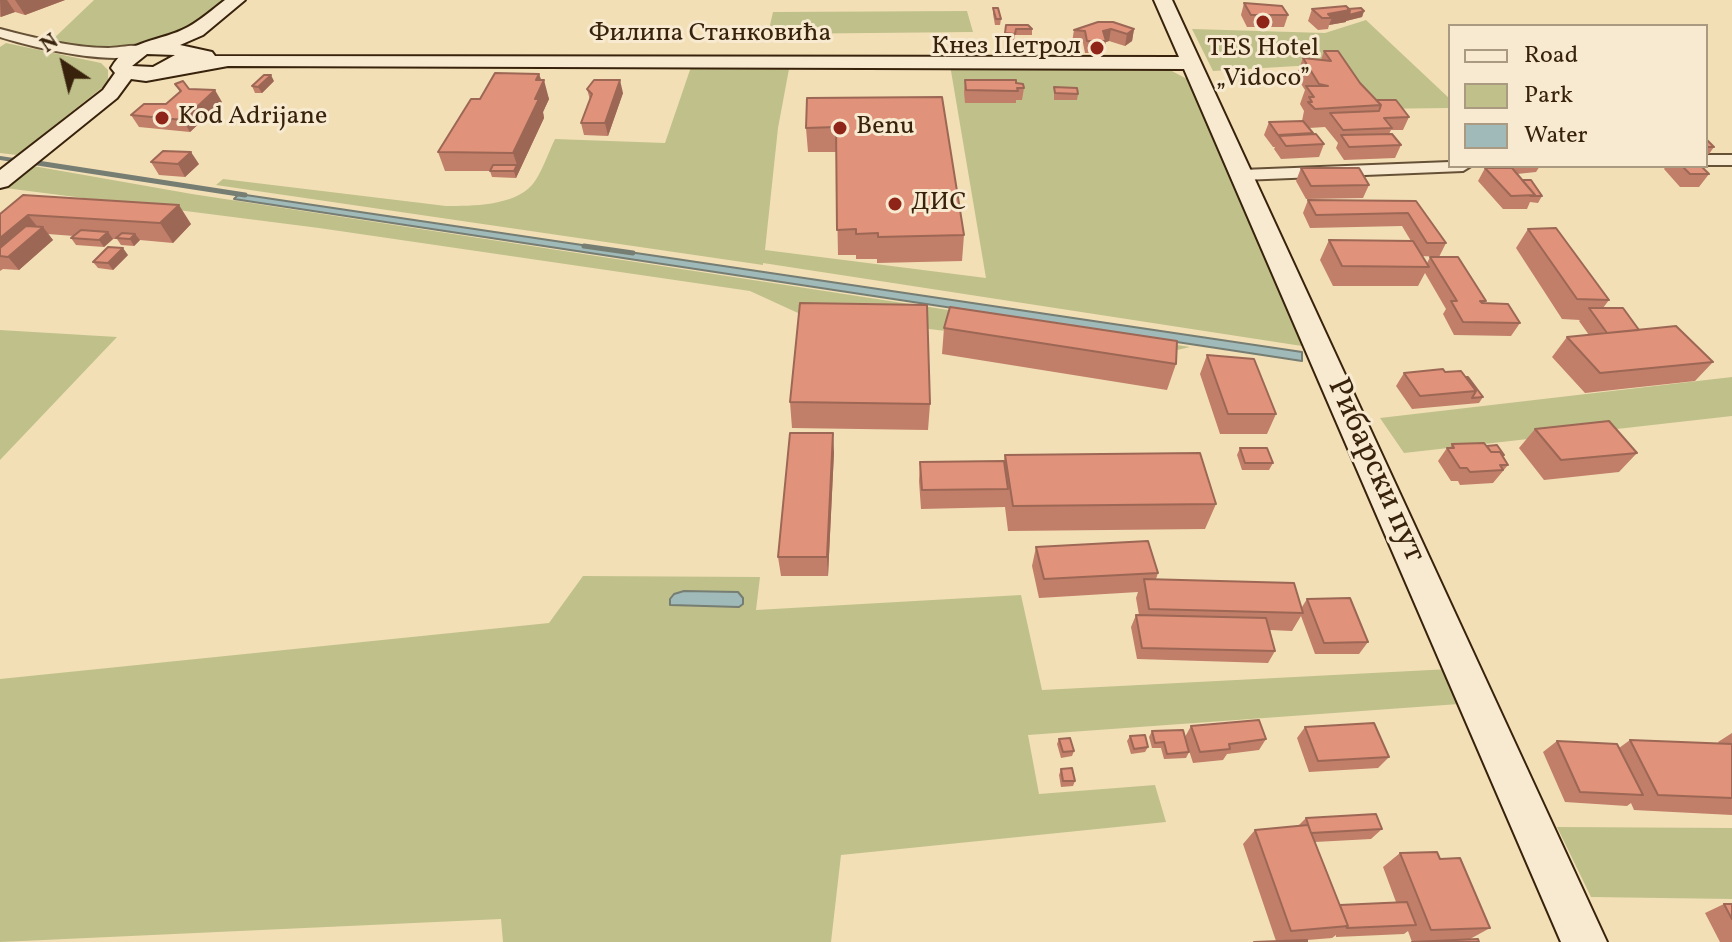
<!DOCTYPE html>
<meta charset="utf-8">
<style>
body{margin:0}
#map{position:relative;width:1732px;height:942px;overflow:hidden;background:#f2dfb6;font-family:Vollkorn,serif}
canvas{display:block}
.legend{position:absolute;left:1448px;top:24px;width:260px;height:144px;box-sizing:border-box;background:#f7ead0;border:2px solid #ab9a82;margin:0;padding:10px 14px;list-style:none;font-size:24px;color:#38220c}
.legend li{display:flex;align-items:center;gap:16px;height:40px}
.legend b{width:40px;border:2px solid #ab9a82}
.north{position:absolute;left:24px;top:24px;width:80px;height:80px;-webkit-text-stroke:6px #f7ead0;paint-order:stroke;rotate:325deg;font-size:22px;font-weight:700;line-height:32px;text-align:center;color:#38220c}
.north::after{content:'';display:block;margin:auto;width:28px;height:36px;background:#38220c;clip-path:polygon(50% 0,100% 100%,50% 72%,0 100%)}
</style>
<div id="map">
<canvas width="1732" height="942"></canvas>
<ul class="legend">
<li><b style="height:10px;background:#f7ead0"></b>Road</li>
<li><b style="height:22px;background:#c0c08a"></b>Park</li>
<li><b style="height:22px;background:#9fbab8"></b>Water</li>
</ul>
<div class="north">N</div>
</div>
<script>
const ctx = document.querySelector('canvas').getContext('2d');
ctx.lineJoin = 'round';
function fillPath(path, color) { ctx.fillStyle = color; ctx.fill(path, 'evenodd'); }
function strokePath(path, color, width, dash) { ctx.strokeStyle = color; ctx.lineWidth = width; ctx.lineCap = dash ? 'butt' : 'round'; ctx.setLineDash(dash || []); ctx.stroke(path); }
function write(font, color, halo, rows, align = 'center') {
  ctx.font = font + ' Vollkorn,serif'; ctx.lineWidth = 6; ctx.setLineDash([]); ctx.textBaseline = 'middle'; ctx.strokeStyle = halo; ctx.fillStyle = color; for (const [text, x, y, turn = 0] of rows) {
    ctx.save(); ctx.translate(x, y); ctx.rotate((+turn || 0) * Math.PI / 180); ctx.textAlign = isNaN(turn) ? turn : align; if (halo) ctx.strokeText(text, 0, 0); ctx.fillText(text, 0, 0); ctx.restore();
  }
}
fillPath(new Path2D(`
 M94,0H228C214,11 199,25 183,33C142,55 94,48 49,43Z
 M967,11L973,32L768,34L773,12Z
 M1366,20L1450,99V108L1369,109L1331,64L1213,71L1192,29L1325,33Z
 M6,43L101,63L108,70V83L17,155L0,153V47Z
 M950,65L1168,69L1189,80L1302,346L763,263V265L216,185L223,179L446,206C472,206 513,206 532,185C542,173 548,153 555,139L665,143L691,67H786L789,69L778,128L765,250L986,278Z
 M33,166L192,194L1190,347L1151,356L798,313L750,291L319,228L5,188Z
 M0,330L117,337L0,460Z
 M1732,377V416L1404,453L1380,418Z
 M583,576L760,577L756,610L1021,595L1042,690L1450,669L1459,704L1028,735L1039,794L1155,785L1166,822L841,855L831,942H503L501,919L0,942V679L549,623Z
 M1557,827L1732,828V899L1591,897Z`), '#c0c08a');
const water = new Path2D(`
 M239,194L1302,352V361L234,199Z
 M684,591L738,592L743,598V604L739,607L670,605V599L674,594Z`);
fillPath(water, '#9fbab8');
strokePath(water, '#767d73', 2);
strokePath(new Path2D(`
 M0,158L20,161`), '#767d73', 4);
strokePath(new Path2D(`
 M13,160L20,161
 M31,162L245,195
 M584,246L633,253`), '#767d73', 5);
const street = new Path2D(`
 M0,29C36,38 71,48 108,48C121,48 141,42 152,50C125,70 31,47 0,37Z
 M1706,155H1732V165H1706Z
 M1450,162V166H1471L1463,171L1242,180L1234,175L1242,170Z`);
const secondary = new Path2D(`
 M225,0H245L203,35L180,45L212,52L215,56L1179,57L1154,0H1172L1607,942H1561L1184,69L228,66L146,81L131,79L117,98L8,186L0,188V170L103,90L115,73L111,68C127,39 161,42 188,27C201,20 213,9 225,0ZM147,54L175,55L153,67L132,66Z`);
strokePath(street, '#665136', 4);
strokePath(secondary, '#38220c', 4);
fillPath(street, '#f7ead0');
fillPath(secondary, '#f7ead0');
fillPath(new Path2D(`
 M0,0H65L25,15L15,12L0,17Z
 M1244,3L1288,15L1284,27H1247L1241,15Z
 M993,8L1001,19L1000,25H995L993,14Z
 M1312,9H1348L1364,11L1362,17L1346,21V22L1329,25L1328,29L1318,30L1308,21Z
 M1006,25L1032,29V35H1015L1014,40L1004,39Z
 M1134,29L1132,41L1125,46L1109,41L1106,42L1104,53H1085L1083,43L1072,42L1074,30Z
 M1324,51L1360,83L1376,100L1409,117L1403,130H1391L1389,134L1401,145L1395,158L1344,160L1336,148L1338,143L1325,127L1309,128L1313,133L1312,135L1324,144L1319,157L1281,159L1274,149L1275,147H1273L1264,135L1269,122L1302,121L1304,111L1300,104L1305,90L1296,76L1303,58L1321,60Z
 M539,74L549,99L543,112L544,118L516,178L492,177L490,171H445L438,152L480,99Z
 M965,80L1016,83L1024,88L1022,100H1016V103H965L964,92Z
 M274,81L262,93H255L252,86Z
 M175,84L222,102L190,132L139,127L131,115L166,104L180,92Z
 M1054,87L1078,94L1077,100H1054Z
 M587,89L623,93L608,136L584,135L581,123L590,100Z
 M807,98L964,235L962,261L877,263V259H856V255H838L836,152H808L806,128Z
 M1706,139L1714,147L1709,154H1706Z
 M151,162L199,164L185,177L159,175Z
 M1510,166H1540L1536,172L1517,174L1522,180L1542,196L1538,203L1530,202L1527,209H1503L1478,181L1485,168H1509Z
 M1666,166H1701L1709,174L1699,187H1680L1664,169Z
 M1301,168L1369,185L1363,198L1306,199L1296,181Z
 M23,195L191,224L173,243L140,240L134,246L121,245L117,239H113L104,247L76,245L71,238L74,236L48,234L53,240L19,270L3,269L0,271V214Z
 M1308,200L1416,201L1446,243L1439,257L1422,256L1427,263L1430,257L1486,301L1484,303L1520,323L1511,336L1454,335L1443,314L1446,309L1425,273L1418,286H1333L1320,260L1329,240L1411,241L1402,226L1310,228L1303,213Z
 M1528,229L1609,300L1603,308L1639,330L1713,362L1695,381L1585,393L1552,357L1567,337L1589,335L1579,321L1580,320L1562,319L1516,248Z
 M128,255L113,270L98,268L93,262Z
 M944,328L1176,364L1167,390L942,354Z
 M1207,355L1276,414L1267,434H1220L1200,374Z
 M1445,372L1483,397L1479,403L1412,409L1396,386L1404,373Z
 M790,402L930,404L928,430L792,428Z
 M1535,429L1637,453L1619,472L1544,480L1519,448Z
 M1452,444L1487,446L1504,455L1503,456L1508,465L1493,483L1460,485L1458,481H1451L1438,461L1447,448H1450Z
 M1240,448L1273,463L1269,470H1242L1237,455Z
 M834,452L828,576H781L778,557Z
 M1005,455L1216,504L1205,529L1008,531L1005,507L921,509L919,481L920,462L1004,461Z
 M1036,547L1158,573L1156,579L1302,607L1307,599L1368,642L1359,654H1315L1301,616L1292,631L1270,630L1275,651L1268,663L1137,659L1131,627L1136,615H1139L1136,598L1138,592L1039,598L1032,566Z
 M1191,726L1266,739L1259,750L1227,754L1223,760L1193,763L1186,741L1189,752L1186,758L1164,759L1161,748H1152L1149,737L1152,731L1185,737Z
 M1305,727L1389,757L1378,768L1309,772L1297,738Z
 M1732,733V815L1634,810L1631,803L1627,806L1565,802L1543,752L1557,741L1619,748L1630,740L1719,744L1718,742Z
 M1130,736L1148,747L1145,752L1131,754L1127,741Z
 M1059,739L1074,751L1072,756L1061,758L1057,744Z
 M1061,769L1075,781L1073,786L1061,787L1059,775Z
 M1306,818L1382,829L1371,839L1315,842L1340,905L1396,902L1383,867L1400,853L1440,859L1490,928L1470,939L1412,942L1408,931L1404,934L1336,937V935L1332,938L1307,940L1276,941L1243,844L1255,830L1298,826Z
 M1724,904H1732V942H1720L1705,913Z`), '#c17e69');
fillPath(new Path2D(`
 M0,0H7L15,12L1,17Z
 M15,0H65L25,15Z
 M1350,10L1364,11L1362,17L1346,21V22L1329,25L1332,18L1328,14Z
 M1111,29L1109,41L1106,42L1103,31Z
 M1134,29L1132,41L1125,46L1127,34Z
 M539,74L542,84L544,80L549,99L543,112L544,118L516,178L514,171L517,165L513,153L535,99L536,80Z
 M271,75L274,81L262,93L258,87Z
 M620,80L623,93L608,136L605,123Z
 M215,90L222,102L190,132L183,120Z
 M191,152L199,164L185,177L178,164Z
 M179,205L191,224L173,243L160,223Z
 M28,215L40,230L43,227L53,240L19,270L8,257L0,256V238Z
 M108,232L113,239L104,247L99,240Z
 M135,234L140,240L134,246L130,239Z
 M123,248L128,255L113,270L108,263Z
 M833,433L834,452L828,576L827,557Z`), '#9d6755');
const building = new Path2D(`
 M1244,3L1282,6L1288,15H1251Z
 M1346,6L1350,10L1328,14L1332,18H1322L1312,9Z
 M993,8H998L1001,19H996Z
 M1361,8L1364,11L1349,15L1350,10L1348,9Z
 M1098,22H1113L1134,29L1127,34L1111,29L1103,31L1106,41H1087L1085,31L1074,30Z
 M1006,25H1028L1032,29H1016L1015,34L1005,33Z
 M1324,51H1338L1360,83L1381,105L1315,109L1308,102H1312L1309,97H1314L1306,86H1328L1319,84L1303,58L1331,61Z
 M495,73L539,74L536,80H544L535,99H539L513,153L438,152L471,99H480Z
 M264,75H271L258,87L252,86Z
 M594,80H620L605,123H581L592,94L587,89Z
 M965,80H1016V83L1023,84L1024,88H1017L1018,91L966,90Z
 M183,81L189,89L215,90L183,120L131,115L144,104H166L181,91L175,84Z
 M1054,87L1077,88L1078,94L1055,93Z
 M942,97L964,235L878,237V233L856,234V229L837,230L836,127L806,128L807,98Z
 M1376,100H1396L1409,117L1384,118L1392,128L1343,130L1330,113L1379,111L1381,105Z
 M1303,121L1313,133L1278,135L1269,122Z
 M1316,134L1324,144L1286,146L1279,136Z
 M1392,134L1401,145L1349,147L1341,135Z
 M1706,139L1714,147H1706Z
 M163,151L191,152L178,164L151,162Z
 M493,165H517L514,171H490Z
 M1682,166H1701L1709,174H1690Z
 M1301,168H1359L1369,185L1311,186Z
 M1485,168H1512L1535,195L1511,196Z
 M1522,180H1531L1542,196H1530L1535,195Z
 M23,195L179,205L160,223L28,215L0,238V214Z
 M1308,200L1416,201L1446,243H1427L1408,213L1316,215Z
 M26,226L43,227L8,257L0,256V248Z
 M1556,228L1609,300L1577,299L1528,229Z
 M81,230L108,232L99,240L71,238Z
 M122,233L135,234L130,239L116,238Z
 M1329,240L1413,241L1429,267L1342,266Z
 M108,247L123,248L108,263L93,262Z
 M1430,257H1458L1486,301H1480L1482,303L1508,304L1520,323L1463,322L1451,301H1457Z
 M800,303L927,305L930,404L790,402Z
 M950,307L1177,341L1176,364L944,328Z
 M1589,308H1623L1639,330L1607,333Z
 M1676,326L1713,362L1600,373L1567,337Z
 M1207,355L1254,359L1276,414H1228Z
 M1443,369L1445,372L1461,371L1476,391L1420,396L1404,373Z
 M1466,377H1468L1483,397L1472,398L1476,391Z
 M1609,421L1637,453L1561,460L1535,429Z
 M790,433H833L827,557H778Z
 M1484,443L1491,452H1500L1508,465H1500L1503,470L1470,472L1467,468H1460L1447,448H1454L1452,444Z
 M1497,445L1504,455H1502L1500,452H1491L1487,446Z
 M1240,448H1267L1273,463H1245Z
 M1200,453L1216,504L1013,506L1005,455Z
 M1004,461L1008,489L922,490L920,462Z
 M1148,541L1158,573L1044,579L1036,547Z
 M1144,579L1294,583L1303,613L1149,609Z
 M1350,598L1368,642L1324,643L1307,599Z
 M1136,615L1266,618L1275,651L1142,648Z
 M1259,720L1266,739L1229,744L1230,749L1200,752L1191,726Z
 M1374,723L1389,757L1318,761L1305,727Z
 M1183,730L1189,752L1167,754L1164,742L1155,743L1152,731Z
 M1145,735L1148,747L1134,749L1130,736Z
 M1070,738L1074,751L1063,752L1059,739Z
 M1630,740L1732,744V798L1658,795Z
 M1557,741L1617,744L1643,795L1580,792Z
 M1072,768L1075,781H1063L1061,769Z
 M1376,814L1382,829L1311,833L1306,818Z
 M1308,825L1348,926L1291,931L1255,830Z
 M1437,852L1440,859L1460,858L1490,928L1431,930L1400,853Z
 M1407,902L1416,925L1347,928L1346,926H1348L1340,905Z
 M1724,904H1732V919Z
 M1478,939L1479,942H1412Z
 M1307,940V942H1254Z`);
fillPath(building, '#e0937a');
strokePath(building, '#9d6755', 2);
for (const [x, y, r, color] of [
 [1263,22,8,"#8f2418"],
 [1097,48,8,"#8f2418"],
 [162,118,8,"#8f2418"],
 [840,128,8,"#8f2418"],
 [895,204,8,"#8f2418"]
]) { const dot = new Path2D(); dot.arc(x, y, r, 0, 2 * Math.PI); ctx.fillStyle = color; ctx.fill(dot); strokePath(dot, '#f7ead0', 3); }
write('26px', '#38220c', '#f7ead0', [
 ["Филипа Станковића",710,35]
]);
write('26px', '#38220c', '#f7ead0', [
 ["Кнез Петрол",1081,48,"right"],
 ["TES Hotel",1263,50,"center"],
 ["„Vidoco”",1263,80,"center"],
 ["Kod Adrijane",178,118],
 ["Benu",856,128],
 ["ДИС",911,204]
], 'left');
write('32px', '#38220c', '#f7ead0', [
 ["Рибарски пут",1374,471,66]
]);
</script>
